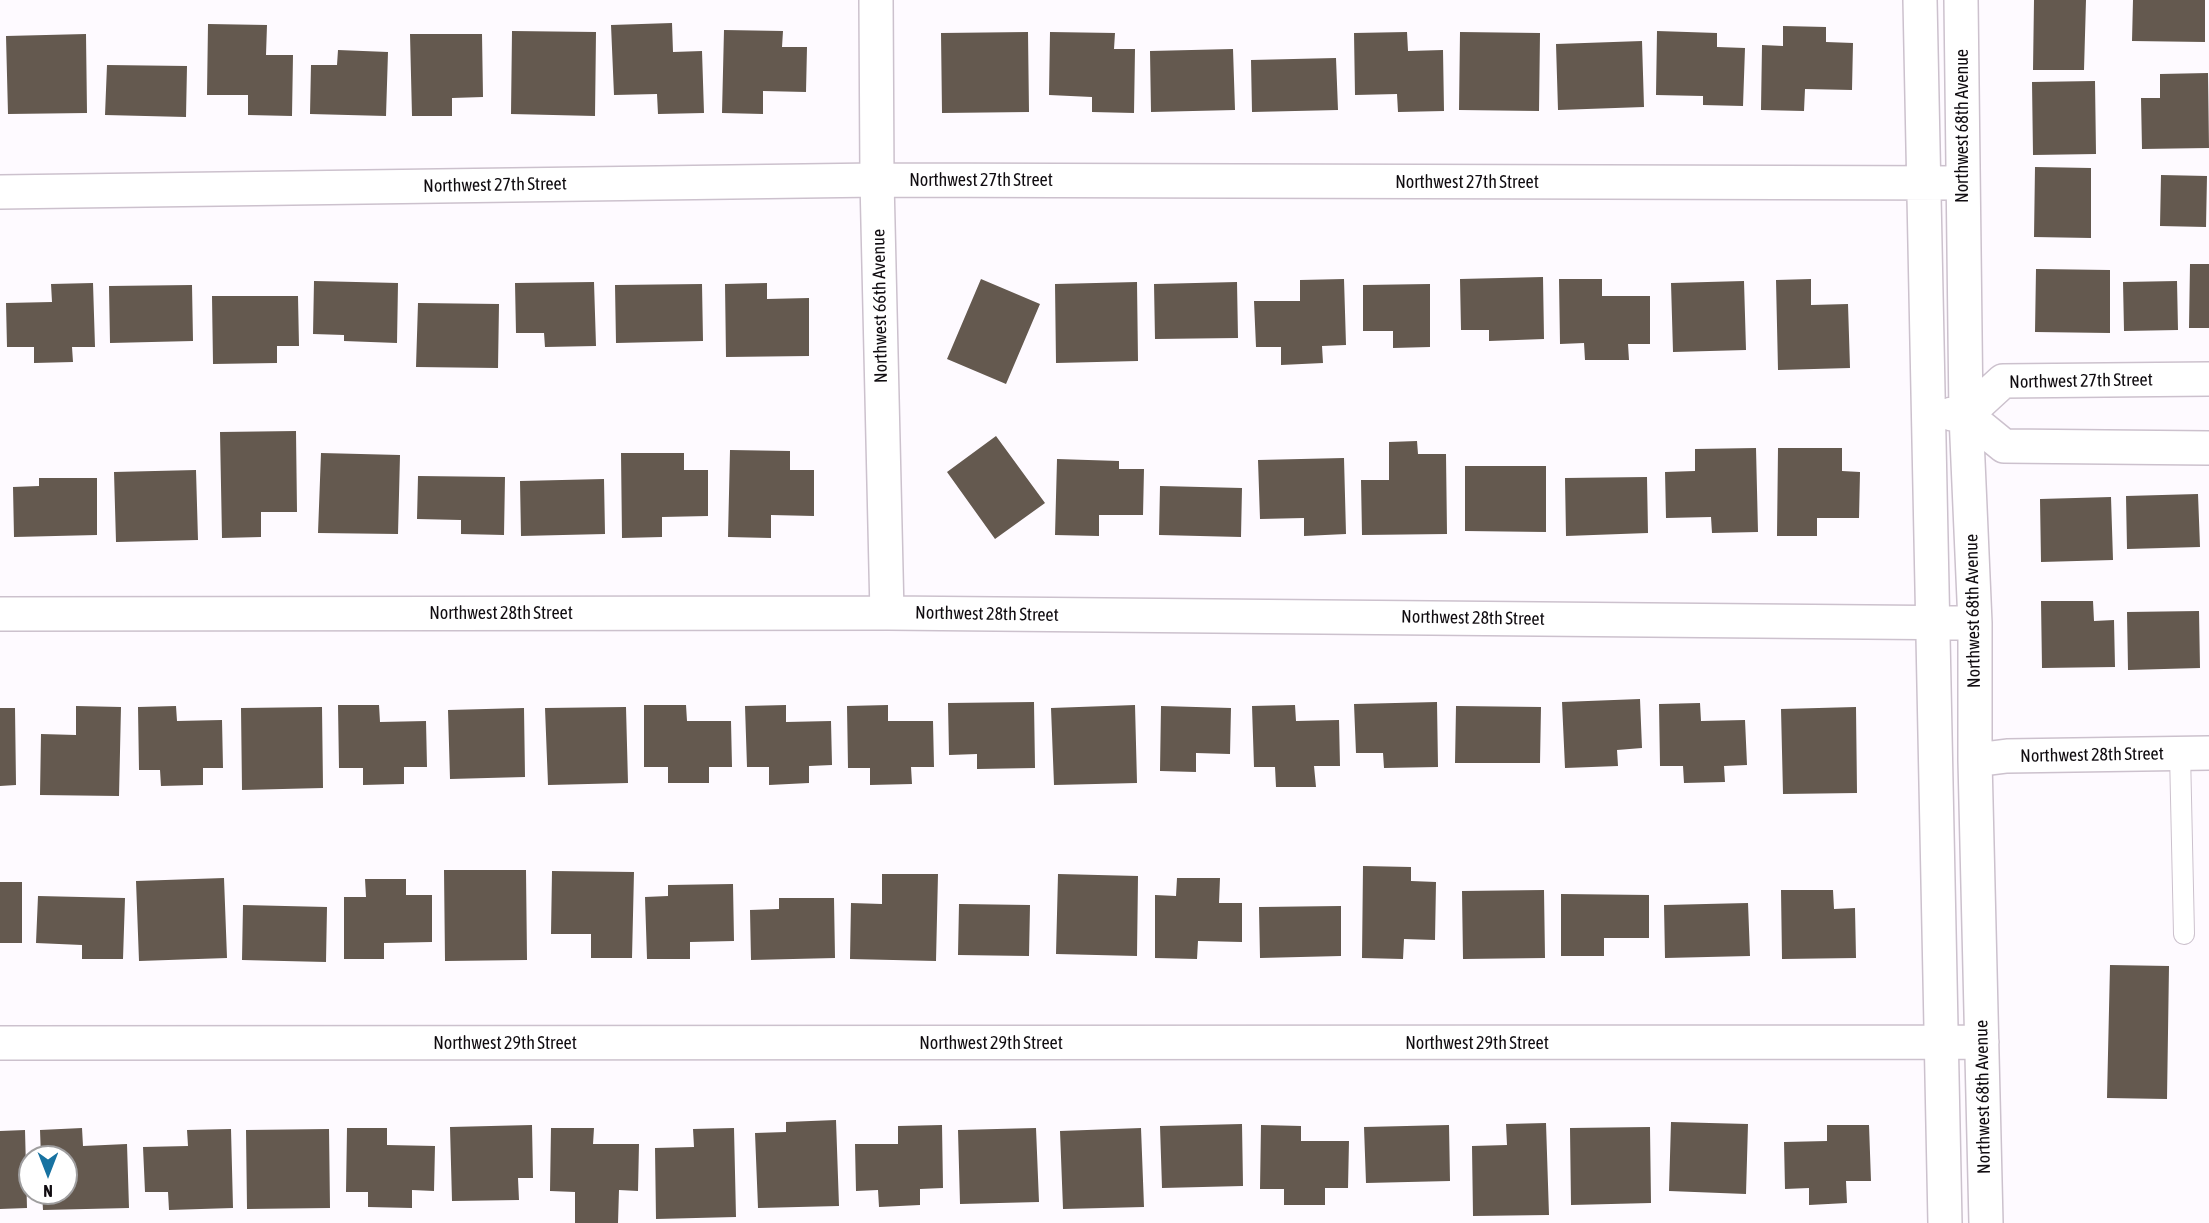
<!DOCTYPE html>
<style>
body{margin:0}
#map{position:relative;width:2209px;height:1223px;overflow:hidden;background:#fefaff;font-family:"Asap Condensed",sans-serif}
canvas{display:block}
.north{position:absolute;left:18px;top:1145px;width:60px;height:60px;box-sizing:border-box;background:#fff;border:2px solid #9f9e9f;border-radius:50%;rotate:180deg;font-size:16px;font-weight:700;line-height:24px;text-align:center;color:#100c10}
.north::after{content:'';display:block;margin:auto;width:21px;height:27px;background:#1772a1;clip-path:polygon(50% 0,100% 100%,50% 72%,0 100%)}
</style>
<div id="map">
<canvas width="2209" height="1223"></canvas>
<div class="north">N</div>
</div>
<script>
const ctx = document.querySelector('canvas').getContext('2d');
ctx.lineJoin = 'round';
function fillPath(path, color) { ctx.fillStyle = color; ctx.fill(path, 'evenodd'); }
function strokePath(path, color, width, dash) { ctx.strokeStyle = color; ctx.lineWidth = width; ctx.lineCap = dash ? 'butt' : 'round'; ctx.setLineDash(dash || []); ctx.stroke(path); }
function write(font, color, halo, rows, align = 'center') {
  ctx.font = font + ' "Asap Condensed",sans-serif'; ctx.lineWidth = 6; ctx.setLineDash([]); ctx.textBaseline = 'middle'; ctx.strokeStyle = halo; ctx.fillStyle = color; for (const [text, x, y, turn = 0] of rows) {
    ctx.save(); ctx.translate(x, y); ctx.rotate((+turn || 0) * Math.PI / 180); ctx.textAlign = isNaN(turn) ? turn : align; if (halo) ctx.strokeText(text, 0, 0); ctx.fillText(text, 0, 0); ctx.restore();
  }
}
fillPath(new Path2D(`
 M2034,0H2086L2084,70H2033Z
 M2133,0H2205V42L2132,41Z
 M672,23L673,52L702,51L704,113L658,114L657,94L614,95L611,25Z
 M208,24L267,25L266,55H293L292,116L248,115V95H207Z
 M1783,26L1826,27V42L1853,43L1852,90L1805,89L1804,111L1761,110L1762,45L1783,46Z
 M724,30L783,31L782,47H807L806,92L763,91V114L722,113Z
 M512,31L596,32L595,116L511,114Z
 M1657,31L1717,33V47L1745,48L1743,106L1703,105V96L1656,95Z
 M1028,32L1029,112L942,113L941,33Z
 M1050,32L1115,33L1114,49H1135L1134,113L1092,112V97L1049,95Z
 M1407,32L1408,51L1443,50L1444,111L1398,112L1397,94L1355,95L1354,33Z
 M1460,32L1540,33L1539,111L1459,110Z
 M86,34L87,113L8,114L6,36Z
 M410,34H482L483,97L452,98V116H412Z
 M1642,41L1644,107L1558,110L1556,44Z
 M1233,49L1235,110L1151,112L1150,51Z
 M338,50L388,52L386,116L310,114L311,65H337Z
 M1336,58L1338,110L1252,112L1251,60Z
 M107,65L187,66L186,117L105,115Z
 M2208,73L2209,148L2142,149L2141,98H2160V74Z
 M2095,81L2096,154L2033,155L2032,82Z
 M2035,167L2091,168V238L2034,237Z
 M2161,175L2207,176L2206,227L2160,226Z
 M2190,264H2209V328H2189Z
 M2036,269L2110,270V333L2035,332Z
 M1543,277L1544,339L1489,341V330H1461L1460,279Z
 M981,279L1040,304L1006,384L947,359Z
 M1344,279L1346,345L1322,346L1323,363L1281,365V347H1256L1254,301H1300V280Z
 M1559,279H1602V296H1650V344H1628L1629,360H1585L1584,343L1560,344Z
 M1811,279V305L1848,304L1850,368L1778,370L1776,280Z
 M314,281L398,283L397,343L344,341V335L313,334Z
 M1744,281L1746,350L1673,352L1671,283Z
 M2177,281L2178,330L2124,331L2123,282Z
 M594,282L596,346L545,347L544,333H516L515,283Z
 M1137,282L1138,361L1056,363L1055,284Z
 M1237,282L1238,338L1155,339L1154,284Z
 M93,283L95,347H72L73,362L34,363V347H7L6,303L52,302L51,284Z
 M767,283V299L809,298V356L726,357L725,284Z
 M702,284L703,341L616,343L615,285Z
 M1430,284V347L1393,348V331H1363V285Z
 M192,285L193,341L110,343L109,286Z
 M212,296H298L299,346H277V363L213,364Z
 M418,303L499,304L498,368L416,367Z
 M296,431L297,512H261V537L222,538L220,432Z
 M996,436L1045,503L995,539L947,472Z
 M1417,441L1418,454H1446L1447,534L1362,535L1361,480H1389V442Z
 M1756,448L1758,532L1712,533L1711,517L1666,518L1665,472L1695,471V449Z
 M1778,448H1842V471L1860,472L1859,518H1817V536H1777Z
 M730,450L790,451V470H814V516L771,515V538L728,537Z
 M321,453L400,455L398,534L318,533Z
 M621,453H684V470H708V516L662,517V537L622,538Z
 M1344,458L1346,534L1304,536V518L1260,519L1258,460Z
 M1057,459L1119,461V469H1144L1143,515H1099V536L1055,535Z
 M1465,466H1546V532L1465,531Z
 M196,470L198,540L116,542L114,472Z
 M418,476L505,477L504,535L461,534V520L417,519Z
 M1647,477L1648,533L1566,536L1565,478Z
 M39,478H97V535L14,537L13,487L39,486Z
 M604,479L605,534L521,536L520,481Z
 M1160,486L1242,488L1241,537L1159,535Z
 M2198,494L2200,547L2127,549L2126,496Z
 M2111,497L2113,560L2041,562L2040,499Z
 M2041,601H2093L2094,621L2114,620L2115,667L2042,668Z
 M2199,611L2200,668L2128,670L2127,612Z
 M1640,699L1642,748L1617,750L1618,766L1565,768L1562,702Z
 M1034,702L1035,768L977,769V754L949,755L948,703Z
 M1437,702L1438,767L1384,768L1383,753H1356L1354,704Z
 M1700,703L1701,721L1745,720L1747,765L1724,766L1725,782L1684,783L1683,766H1660L1659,704Z
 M338,705H379L380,722L426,721L427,767H404V784L363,785V768H339Z
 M644,705H686L687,721H731L732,767H709V783H668V767H644Z
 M786,705V722L831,721L832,765L809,766V783L769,785V767H747L745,706Z
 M888,705V721H933L934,767H911L912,784L870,785V768H848L847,706Z
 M1135,705L1137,783L1054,785L1051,708Z
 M1295,705L1296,721L1339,720L1340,766H1314L1316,787H1276L1275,767H1254L1252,706Z
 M76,706L121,707L119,796L40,795L41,734L76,735Z
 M176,706L177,721L222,720L223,768H203V785L161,786L160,770H139L138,707Z
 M1161,706L1231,708L1230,754L1196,753V772L1160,771Z
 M1456,706L1541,707L1540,763H1455Z
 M322,707L323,788L242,790L241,708Z
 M626,707L628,783L548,785L545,708Z
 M1856,707L1857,793L1783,794L1781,709Z
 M0,708H15L16,785L0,786Z
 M524,708L525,777L450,779L448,710Z
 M1363,866L1411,867V881L1436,882L1435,940L1404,939L1403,959L1362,958Z
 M444,870H526L527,960L445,961Z
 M552,871L634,872L632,958H591V934H551Z
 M882,874H938L936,961L850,959L851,903L882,904Z
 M1058,874L1138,876L1137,956L1056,954Z
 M224,878L227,958L139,961L136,881Z
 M1177,878H1220L1219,903H1242V942L1198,941L1197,959L1155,958V895L1176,896Z
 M365,879H406V895H432V942L384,943V959H344V897H366Z
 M0,882H22V943H0Z
 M733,884L734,941L690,942V959H647L645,897L668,896V885Z
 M1544,890L1545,958L1463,959L1462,891Z
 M1781,890H1833L1834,909L1855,908L1856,958L1782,959Z
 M1561,894L1649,895V938H1604V956H1561Z
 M38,896L125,898L123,959H82V945L36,943Z
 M779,898H834L835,958L751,960L750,910L779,909Z
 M1748,903L1750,956L1665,958L1664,905Z
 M959,904L1030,905L1029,956L958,955Z
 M243,905L327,907L326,962L242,960Z
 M1341,906V956L1260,958L1259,907Z
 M2110,965L2169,966L2167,1099L2107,1098Z
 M836,1120L839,1206L758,1208L755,1133L786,1132V1122Z
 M1671,1122L1748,1124L1746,1194L1669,1191Z
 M1546,1123L1549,1215L1473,1216L1472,1146L1507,1145L1506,1124Z
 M1242,1124L1243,1186L1162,1188L1160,1126Z
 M532,1125L533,1178H518L519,1200L452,1201L450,1127Z
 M942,1125L943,1188L920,1189V1205L879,1207L878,1190L856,1191L855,1144H898V1126Z
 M1261,1125L1301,1126V1141H1349L1348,1188H1325V1205H1284V1189H1260Z
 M1449,1125L1450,1181L1366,1183L1364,1127Z
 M1827,1125H1869L1871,1181H1846L1847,1203L1809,1205V1188L1785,1189L1784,1142L1827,1141Z
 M1650,1127L1651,1203L1571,1205L1570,1128Z
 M82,1128L83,1146L127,1144L129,1208L43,1210L42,1193H66V1157H41L40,1130Z
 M347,1128H387V1145L435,1146L434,1191L412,1190V1208L368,1207V1192H346Z
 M551,1128H594L593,1144H639L638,1191L619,1190L618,1223H575V1192L550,1191Z
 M734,1128L736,1217L656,1219L655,1148L694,1147L693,1129Z
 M1036,1128L1039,1202L960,1204L958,1130Z
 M1141,1128L1144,1207L1063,1209L1060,1131Z
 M231,1129L233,1208L169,1210L168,1192H145L143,1147L188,1146L187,1130Z
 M329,1129L330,1208L247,1209L246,1130Z
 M25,1130L27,1208L0,1209V1131Z`), '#64594f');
const service = new Path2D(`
 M2180,753L2184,934`);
const minor = new Path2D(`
 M876,0L877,180L887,613
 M1920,0L1945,1223
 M1961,0L1966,415L1975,623V760L1986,1223
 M0,192L877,180L1962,183
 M1952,414L1966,415L2004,446L2209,448
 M1966,415L2003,381L2209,379
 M0,614L887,613L1975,623
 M1975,760L2007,756L2209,753
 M0,1043L1982,1042`);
strokePath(service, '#ccc1cd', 22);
strokePath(minor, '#ccc1cd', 36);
strokePath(service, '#fff', 20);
strokePath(minor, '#fff', 33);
write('18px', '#100c10', '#fff', [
 ["Northwest 68th Avenue",1962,126,-90],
 ["Northwest 27th Street",981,180],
 ["Northwest 27th Street",1467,182],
 ["Northwest 27th Street",495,185,-1],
 ["Northwest 66th Avenue",880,306,-91],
 ["Northwest 27th Street",2081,381,-1],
 ["Northwest 68th Avenue",1973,611,-91],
 ["Northwest 28th Street",501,613],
 ["Northwest 28th Street",987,614,1],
 ["Northwest 28th Street",1473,618,1],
 ["Northwest 28th Street",2092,755,-1],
 ["Northwest 29th Street",505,1043],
 ["Northwest 29th Street",991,1043],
 ["Northwest 29th Street",1477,1043],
 ["Northwest 68th Avenue",1983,1097,-91]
]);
</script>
